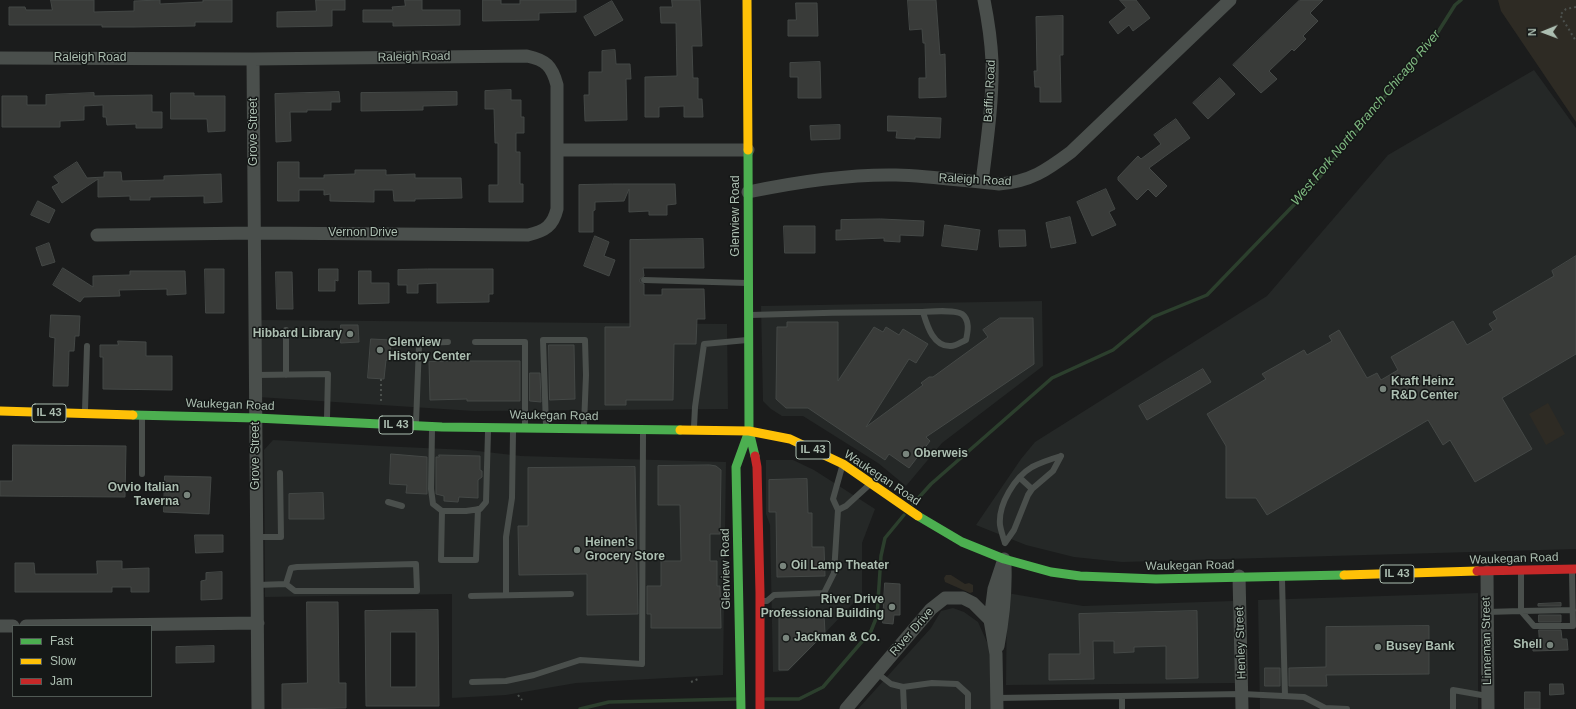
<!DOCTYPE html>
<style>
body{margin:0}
#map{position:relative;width:1576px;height:709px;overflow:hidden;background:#1b1c1c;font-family:Arial,sans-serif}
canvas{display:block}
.legend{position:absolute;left:12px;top:625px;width:140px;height:72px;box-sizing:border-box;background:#151817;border:1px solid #515a55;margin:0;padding:5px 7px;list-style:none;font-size:12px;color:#acbeb1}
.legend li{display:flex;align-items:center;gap:8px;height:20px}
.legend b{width:20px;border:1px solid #515a55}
.north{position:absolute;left:1524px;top:12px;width:40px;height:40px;-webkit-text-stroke:3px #151817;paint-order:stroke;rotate:269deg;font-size:11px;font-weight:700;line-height:16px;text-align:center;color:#acbeb1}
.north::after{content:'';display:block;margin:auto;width:14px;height:18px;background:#acbeb1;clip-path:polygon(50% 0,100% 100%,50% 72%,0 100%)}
</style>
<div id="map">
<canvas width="1576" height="709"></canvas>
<ul class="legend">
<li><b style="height:5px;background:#4caf50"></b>Fast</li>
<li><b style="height:5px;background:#ffc107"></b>Slow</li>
<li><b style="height:5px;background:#c62828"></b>Jam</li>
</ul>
<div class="north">N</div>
</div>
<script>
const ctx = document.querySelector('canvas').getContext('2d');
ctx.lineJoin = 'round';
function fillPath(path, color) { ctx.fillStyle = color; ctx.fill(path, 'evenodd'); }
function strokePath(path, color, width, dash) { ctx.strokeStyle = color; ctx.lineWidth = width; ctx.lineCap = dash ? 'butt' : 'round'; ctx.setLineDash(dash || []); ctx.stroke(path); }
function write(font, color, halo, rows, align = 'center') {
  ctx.font = font + ' Arial,sans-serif'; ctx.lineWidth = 3; ctx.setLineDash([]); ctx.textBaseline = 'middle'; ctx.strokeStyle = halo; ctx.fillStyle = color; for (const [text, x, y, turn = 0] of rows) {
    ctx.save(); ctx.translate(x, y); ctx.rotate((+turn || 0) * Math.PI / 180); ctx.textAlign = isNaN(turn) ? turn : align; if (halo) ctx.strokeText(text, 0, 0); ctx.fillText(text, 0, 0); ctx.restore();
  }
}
fillPath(new Path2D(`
 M1534,70L1576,128V549L1122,562L1074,557L1026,545L976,525L1021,459L1035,442L1267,296L1388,155Z
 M1042,301L1043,366L942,443L906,486L878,463L803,416H782L771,409L763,401L761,306Z
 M259,320L727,324L728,409L474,411L258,397Z
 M273,440L380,446L469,450L521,456L726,462L723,675L576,683L506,695L452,698V594L265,597L264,450Z
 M766,460H793L814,470L875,509L862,543V594L789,671L773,672L770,525L766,514Z
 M1007,593L1083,606L1233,601L1235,683L1006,685Z
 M1478,593V709H1260L1258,600Z
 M953,608L964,612L978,622L991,651V709H858L931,628L941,611Z`), '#252827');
fillPath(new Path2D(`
 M1498,0H1576V122L1501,11Z
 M1548,403L1565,434L1546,445L1529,414Z
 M946,575H951L965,584L969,583L973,585V592L970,593L945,582L944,578Z`), '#2e2b24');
strokePath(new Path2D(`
 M913,504L931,484L1052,378L1113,350L1153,317L1207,295L1315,183L1368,117L1438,32L1455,5L1461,0
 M766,699H799L823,687L871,631L877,616L881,556L885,538L904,515
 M580,709L609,702L736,699`), '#2c3f2d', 3.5);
const building = new Path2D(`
 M51,0H94V12L134,11V1L160,0V4L203,2V0H232V22H195V26L134,27H102V25H9V7H25L26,10H52Z
 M316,0H345V10H332V26L277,27V12L316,11Z
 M405,0H422V10H460V25L393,26V22H363V10H393L392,7L405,6Z
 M483,0H501V4H520V0H576V12L539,13V20L483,21Z
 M672,0H700L702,46H692L693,78H698V99H702L703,117H684V106L659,107V117H645V77L677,76L676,23H661L660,7H672Z
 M908,0H936L940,55L945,54L946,97L919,98V78H926L925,43H923L922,29L910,30Z
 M1120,0H1136L1150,18L1133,31L1129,25L1118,34L1109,22L1126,8Z
 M1300,0H1323L1310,13L1318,21L1303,36L1306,39L1294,51L1292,49L1269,71L1277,79L1261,93L1233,65Z
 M612,1L623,20L595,36L584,17Z
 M796,3H817L818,36H788V20H796Z
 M1063,16V55H1060L1061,102H1040V87H1035L1034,71H1037L1036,17Z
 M615,50L616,64H630L631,79H626L627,120L585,121L584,95H589V72H602V51Z
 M820,62L821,98H798V77H790V63Z
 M1220,78L1235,94L1208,119L1193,103Z
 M511,90V100H521V117H524V133H516V152H520V184H523V202H489V185H498V143H495L494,109H485V91Z
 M339,92L340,102H331V110H307V112H290L291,141L276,142L275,94Z
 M457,92V105L423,106V110L361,111V93Z
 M94,93V96L152,95V112H162V128H136V124L107,125L106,117H103V105L84,106V120L60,121V127H2V96H27V105H46V95Z
 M171,93H194V96H225V131L208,132L207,119H171Z
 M888,116L941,118L940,138L915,137V139L896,138L897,131H888Z
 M1176,119L1190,138L1149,168L1167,186L1156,197L1148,189L1137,200L1118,180V177L1138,156L1141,159L1161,144L1154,135Z
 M840,125V139L811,140L810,126Z
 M77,162L87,178L104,177V172H121L122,181L164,180V176L221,174L222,202L204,203V196L150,197V200H130V196L98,197V179L62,203L52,187L59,183L54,177Z
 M278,162H299V178H324V175L355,174V170H386V175L415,174V178H461L462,198L415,199V201H394L393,190H374V202L330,201V194L324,195V190H299V201H278Z
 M613,184H675L676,204L667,205V215H649V211L629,212V189L624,201L595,202V210L593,211V232H579V185Z
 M1106,189L1115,209L1109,212L1116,225L1092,236L1077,202Z
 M38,201L55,210L49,223L31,215Z
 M1070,217L1076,243L1051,248L1046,223Z
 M881,219L924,221L923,236L900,235V242L884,241V238L836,240V230H841V220Z
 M945,225L980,230L977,250L942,246Z
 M784,226H815V253H785Z
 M999,230H1025L1026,246L1000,247Z
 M595,236L609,242L604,256L615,260L609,276L584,266Z
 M703,239L704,268H643L644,276L640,279V282L644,284V295H662V289H704L705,319H697L696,344H674L673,400H626V405H605V327H630V240Z
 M49,243L55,262L42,266L36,248Z
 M1576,256V354L1502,398L1532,449L1475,482L1450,440L1443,445L1428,420L1267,515L1256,498H1226V446L1207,414L1266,379L1262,374L1304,350L1307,355L1332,341L1329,336L1339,330L1367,378L1377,373L1381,380L1398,370L1391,357L1453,321L1467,345L1493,330L1489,324L1497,319L1493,312L1554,276L1552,271Z
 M63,268L93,287V276L130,275V271H185L186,294L167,295V289L119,290L120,296L84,297L80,302L53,285Z
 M205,269H224V313H206Z
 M319,269H338V281L335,280V291H319Z
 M428,269H493V294H489V302L437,303V283L418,284V293H407V285H398V270Z
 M359,271H371V283H389V303L359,304Z
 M276,272H292L293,309H277Z
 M51,315L80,316L79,336H75L74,351H69L68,386H53L55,338L50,337Z
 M1000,318H1033L1034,364L926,437L930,441L909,468L889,454L885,460L808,408H786L776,399L777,327H787V322H838V381L874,327L883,332L886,327L899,335L903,329L928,344L916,363L909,359L866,427L923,385L921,383L929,377H933L988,337L983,330Z
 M341,325H358L359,342L341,343Z
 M371,339L391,340L390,360H386L384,379L368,378Z
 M118,341L146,342V356H172V390L103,389V357H100V345H118Z
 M549,345H574L575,399L550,400Z
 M467,361H520V401H467V399L430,400L429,362Z
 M1203,369L1211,382L1147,420L1139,406Z
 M530,373H540L541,402L530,401Z
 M13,445L126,446L125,497L0,496V481H12Z
 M391,454L427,457V494L406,493L407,485L390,484Z
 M439,455L480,456V470L482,471V477L478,480V498L459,497L458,502L444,501V496L436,494V457H439Z
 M710,465L716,466L721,470L720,534H710V561H717V586H720L721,628H651V614H647V586H661V561H681L680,505H658V466Z
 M635,467L638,614L587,615V574L519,575L518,526H528V468Z
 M165,476L211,477L209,514L164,512Z
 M807,479L808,513H812V547H824L825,576L777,577L776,512H769V480Z
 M323,493L324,519H289V494Z
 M195,535H223V552L196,553Z
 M97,561H122V569L149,568V592H131V587H112V592H15V563H34L35,574H97Z
 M222,572V599L201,600V581L206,580V573Z
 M885,583L900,584V615H894L893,624L883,623Z
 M307,602H338L339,683H346V708L282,709V684L307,683Z
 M1561,603V606H1538V604Z
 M438,610L439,706H366L365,611ZM391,632H416V687H391Z
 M1197,611L1198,678L1166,679V646L1134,647V652L1114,653V641H1093L1094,679L1049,680V654H1080L1079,614Z
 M824,614L825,633L788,670H779V615Z
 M1539,615H1561V622H1539Z
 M1429,626V674L1326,675L1327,686H1289V668L1326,667V627Z
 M1539,630H1561L1562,639H1567L1568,650L1533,651L1532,640H1539Z
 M214,646V662L176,663V647Z
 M1265,668H1280V686H1265Z
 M1550,684H1563L1564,694L1550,695Z
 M1525,692H1540V709H1525Z`);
fillPath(building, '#393b39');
strokePath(building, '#444846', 1);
strokePath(new Path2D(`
 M1576,7L1566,9L1560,15L1576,41
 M381,401V379
 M691,682L698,679
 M518,695L522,700`), '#4b504d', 2, [2, 3]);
strokePath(new Path2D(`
 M644,280L747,283
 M750,315C805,313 861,312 916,312C926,312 954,309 962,314C970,320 968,331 966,340C961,342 956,346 951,346C933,347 927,325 923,312
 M286,330V375
 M475,342H525V424
 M256,375L328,374L327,418
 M85,410L87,346
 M142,418V474
 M416,423L419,345L424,343L448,342
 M546,426L543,340H585L586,375L584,425
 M694,427L695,407L704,344L747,340
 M432,430L431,489L433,504L442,511H466L480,509L486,502L488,432
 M1020,478L1032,489
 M388,502L402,506
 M838,510L846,506L869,485
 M442,511L441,560H476L478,509
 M257,537H281L280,473
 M1005,543C1003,537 1001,531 1000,525C998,504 1015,477 1032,467C1042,462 1051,459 1061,456
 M1005,543L1014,530L1028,495L1032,489L1053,471L1061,456
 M1521,574V611L1573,610
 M1282,579L1285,696
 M257,585L286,584L291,568L297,567L416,564L417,591H295L286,584
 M506,595V537L512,498L513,432
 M471,596L571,594
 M762,601H767L774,595L824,593L834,573L838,510L833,499L842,467
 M1487,612L1521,611L1534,626H1573L1572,573
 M877,673L891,684L903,687L932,683L957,684L968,694V709
 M472,682L506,681L534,675L580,660L642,664L643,433
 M903,687L904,709
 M997,698L1242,694L1304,697L1325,708L1347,709
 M1122,709V696
 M1453,709V690L1487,696`), '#4a4f4c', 6);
strokePath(new Path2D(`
 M0,58L253,59L527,56C546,60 552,66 557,85V209C553,226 545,231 528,235L255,233L97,235
 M253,59L258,709
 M557,150H748
 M982,182C987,142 993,101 992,61C991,40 988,20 984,0
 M748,192C796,182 847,174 896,175C930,176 965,181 999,184C1030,182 1047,170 1071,152L1230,0
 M1487,572L1488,709
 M1239,576L1242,709
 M0,626H13
 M26,626L258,623
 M998,646C1003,619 1006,594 1005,566
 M846,709L931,609L945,598H963L973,603L990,620
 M997,709L996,654L990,620L994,589L1004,559`), '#4a4f4c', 13);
strokePath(new Path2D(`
 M748,150L749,431L755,456
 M133,415L256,418L442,427L680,430
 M918,516L962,542L1004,559L1051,572L1080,576L1156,579L1344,575
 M741,709L736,467L749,431`), '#4caf50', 9);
strokePath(new Path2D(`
 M747,0L748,150
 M0,411L133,415
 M680,430L749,431L790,439L843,464L918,516
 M1344,575L1477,571`), '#ffc107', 9);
strokePath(new Path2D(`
 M755,456L757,467L760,593V709
 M1477,571L1576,569`), '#c62828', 9);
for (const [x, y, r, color] of [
 [350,334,4,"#79857d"],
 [380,350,4,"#79857d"],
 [1383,389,4,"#79857d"],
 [906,454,4,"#79857d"],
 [187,495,4,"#79857d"],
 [577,550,4,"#79857d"],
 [783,566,4,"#79857d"],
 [892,607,4,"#79857d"],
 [786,638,4,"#79857d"],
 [1550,645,4,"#79857d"],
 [1378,647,4,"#79857d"]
]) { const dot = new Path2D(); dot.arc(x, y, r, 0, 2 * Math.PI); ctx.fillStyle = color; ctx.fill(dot); strokePath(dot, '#151817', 1.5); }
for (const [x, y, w] of [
 [49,413,34],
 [396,425,34],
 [813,450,34],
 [1397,574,34]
]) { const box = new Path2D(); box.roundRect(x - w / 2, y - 9, w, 18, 3); ctx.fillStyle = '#151817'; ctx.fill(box); strokePath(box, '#acbeb1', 1); }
write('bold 11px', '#acbeb1', null, [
 ["IL 43",49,413],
 ["IL 43",396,425],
 ["IL 43",813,450],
 ["IL 43",1397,574]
]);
write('12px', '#acbeb1', '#151817', [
 ["Raleigh Road",414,57,-1],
 ["Raleigh Road",90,58],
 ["Baffin Road",990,91,-87],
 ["Grove Street",254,132,-90],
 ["Raleigh Road",975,180,3],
 ["Glenview Road",736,216,-90],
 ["Vernon Drive",363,233],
 ["Waukegan Road",230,405,2],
 ["Waukegan Road",554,416,1],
 ["Grove Street",256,456,-90],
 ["Waukegan Road",882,478,34],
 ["Waukegan Road",1514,559,-2],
 ["Waukegan Road",1190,566,-1],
 ["Glenview Road",726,569,-91],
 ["River Drive",912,632,-49],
 ["Linneman Street",1487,641,-91],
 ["Henley Street",1241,643,-92]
]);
write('bold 12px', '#acbeb1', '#151817', [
 ["Hibbard Library",342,334,"right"],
 ["Glenview",388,343],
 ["History Center",388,357],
 ["Kraft Heinz",1391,382],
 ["R&D Center",1391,396],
 ["Oberweis",914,454],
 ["Ovvio Italian",179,488,"right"],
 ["Taverna",179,502,"right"],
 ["Heinen's",585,543],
 ["Grocery Store",585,557],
 ["Oil Lamp Theater",791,566],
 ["River Drive",884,600,"right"],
 ["Professional Building",884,614,"right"],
 ["Jackman & Co.",794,638],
 ["Shell",1542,645,"right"],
 ["Busey Bank",1386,647]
], 'left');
write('italic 13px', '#80bb82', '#151817', [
 ["West Fork North Branch Chicago River",1366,118,-50]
]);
</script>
